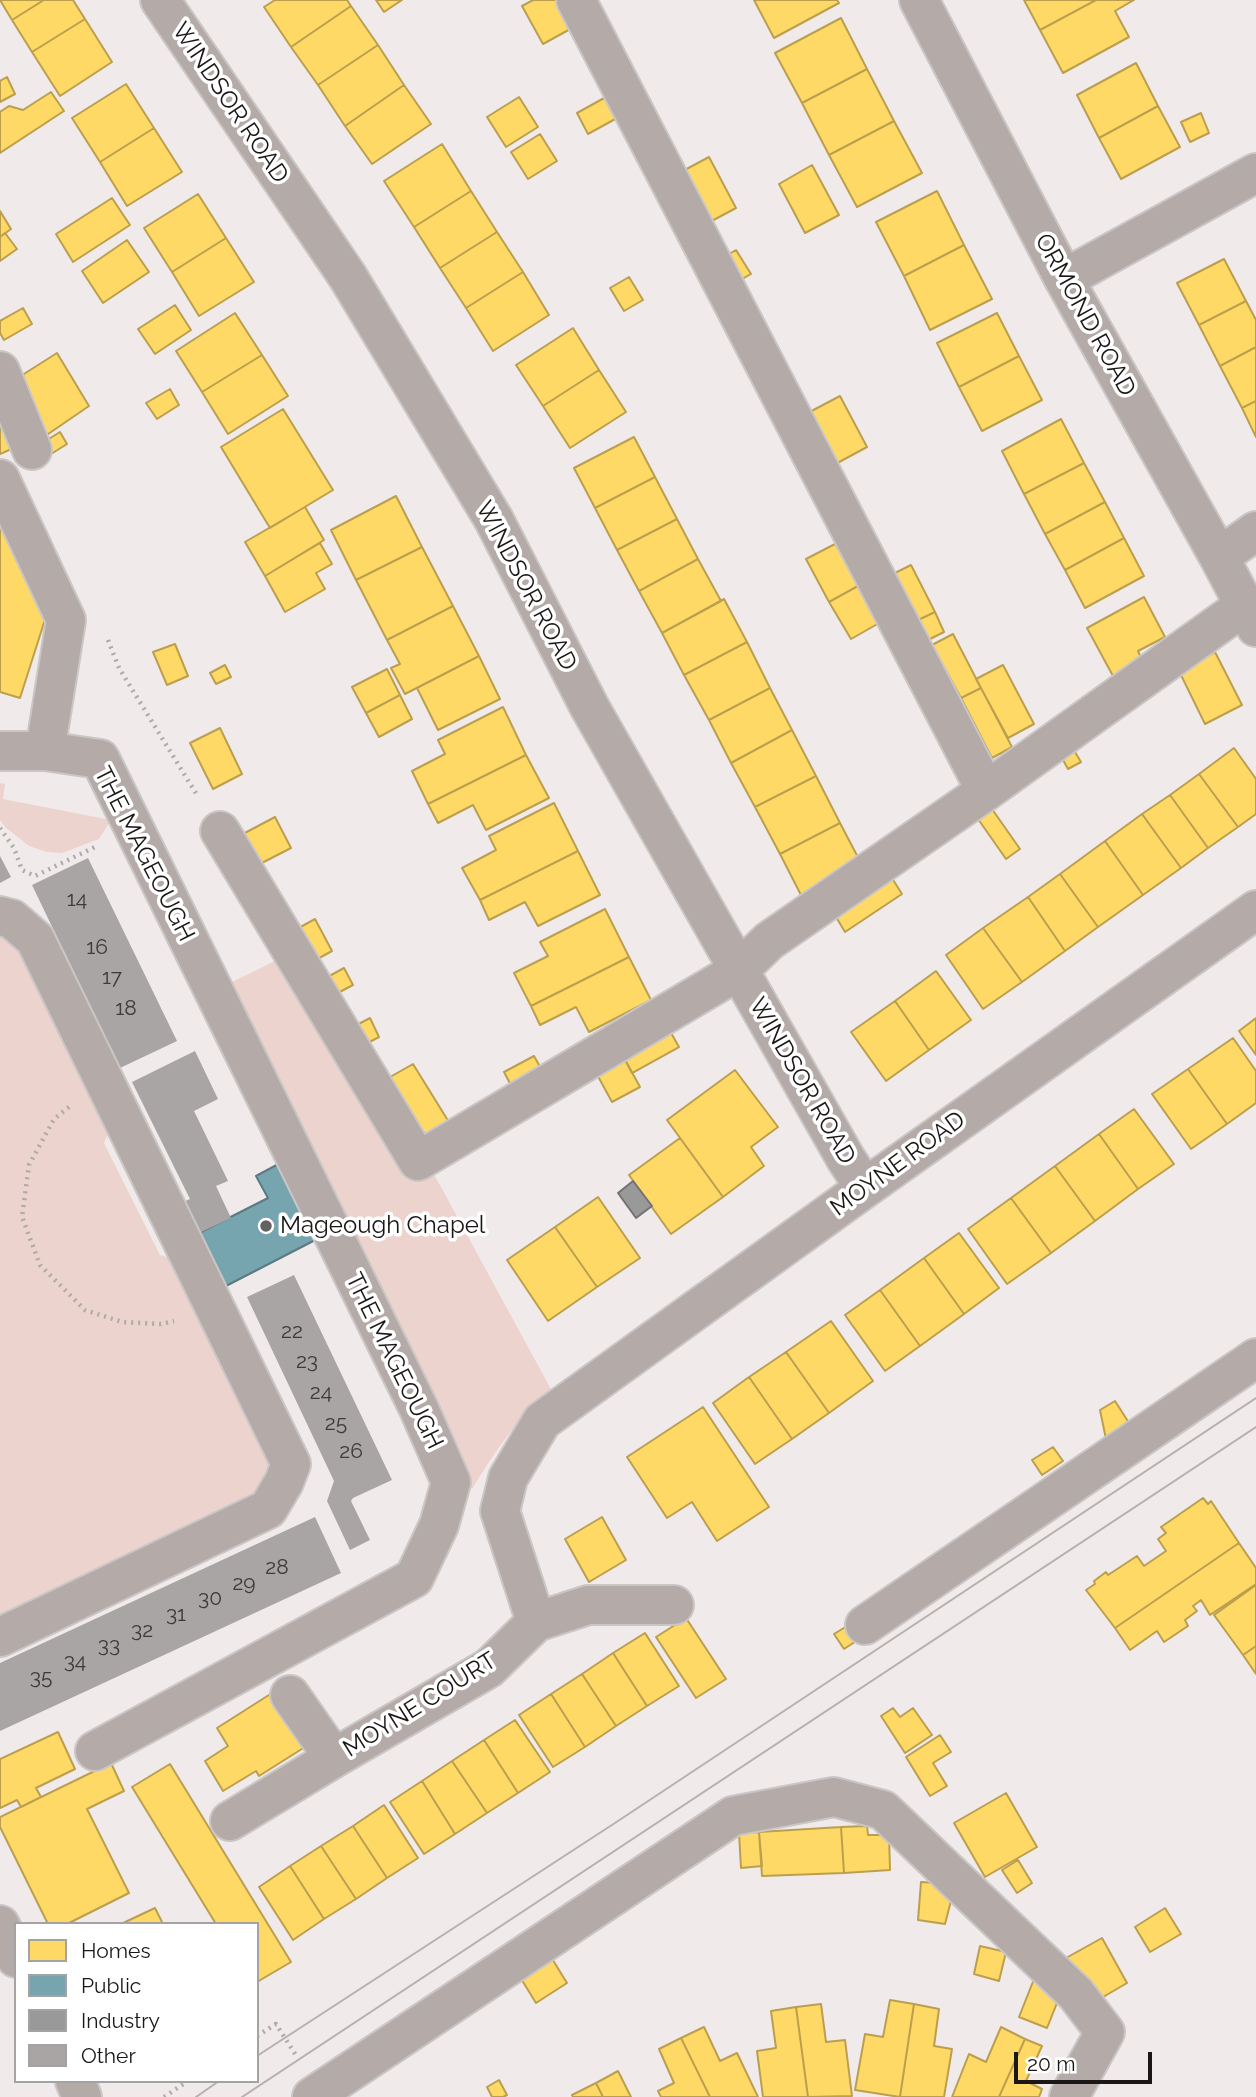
<!DOCTYPE html>
<style>
body{margin:0}
#map{position:relative;width:1256px;height:2097px;overflow:hidden;background:#f0ebea;font-family:Raleway,sans-serif}
canvas{display:block}
.legend{position:absolute;left:14px;top:1922px;width:245px;height:161px;box-sizing:border-box;background:#fff;border:2px solid #a4a2a2;margin:0;padding:9px 12px;list-style:none;font-size:21px;color:#1b1717}
.legend li{display:flex;align-items:center;gap:14px;height:35px}
.legend b{width:35px;border:2px solid #a4a2a2}
.scale{position:absolute;left:1014px;top:2052px;width:138px;height:32px;box-sizing:border-box;border:4px solid #1b1717;border-top:0;padding-left:9px;font-size:21px;line-height:24px;white-space:nowrap;color:#1b1717;-webkit-text-stroke:5px #fff;paint-order:stroke}
</style>
<div id="map">
<canvas width="1256" height="2097"></canvas>
<ul class="legend">
<li><b style="height:19px;background:#ffd966"></b>Homes</li>
<li><b style="height:19px;background:#76a5af"></b>Public</li>
<li><b style="height:19px;background:#999"></b>Industry</li>
<li><b style="height:19px;background:#a9a5a4"></b>Other</li>
</ul>
<div class="scale">20 m</div>
</div>
<script>
const ctx = document.querySelector('canvas').getContext('2d');
ctx.lineJoin = 'round';
function fillPath(path, color) { ctx.fillStyle = color; ctx.fill(path, 'evenodd'); }
function strokePath(path, color, width, dash) { ctx.strokeStyle = color; ctx.lineWidth = width; ctx.lineCap = dash ? 'butt' : 'round'; ctx.setLineDash(dash || []); ctx.stroke(path); }
function write(font, color, halo, rows, align = 'center') {
  ctx.font = font + ' Raleway,sans-serif'; ctx.lineWidth = 7; ctx.setLineDash([]); ctx.textBaseline = 'middle'; ctx.strokeStyle = halo; ctx.fillStyle = color; for (const [text, x, y, turn = 0] of rows) {
    ctx.save(); ctx.translate(x, y); ctx.rotate((+turn || 0) * Math.PI / 180); ctx.textAlign = isNaN(turn) ? turn : align; if (halo) ctx.strokeText(text, 0, 0); ctx.fillText(text, 0, 0); ctx.restore();
  }
}
fillPath(new Path2D(`
 M0,783L5,784L3,799L111,820L99,839L62,853L47,852L29,846L5,827L0,820Z
 M0,933L20,940L113,1121L104,1143L160,1255L184,1263L280,1458L274,1486L0,1622Z
 M285,956L429,1165L552,1391C515,1420 497,1449 472,1489L226,985Z`), '#edd3cd');
const homes = new Path2D(`
 M0,0H44L12,20Z
 M44,0H73L85,19L32,52L12,20Z
 M275,0H347L351,6L291,47L264,7Z
 M376,0H402L384,12Z
 M533,0H559L574,27L543,44L522,6Z
 M754,0H837L839,3L774,38Z
 M1024,0H1096L1040,30Z
 M1096,0H1134L1115,11L1129,37L1063,73L1040,30Z
 M351,6L378,45L318,85L291,47Z
 M841,18L867,69L802,103L775,53Z
 M85,19L112,62L60,96L32,52Z
 M378,45L404,85L345,126L318,85Z
 M1136,63L1158,106L1099,138L1077,95Z
 M867,69L894,121L829,155L802,103Z
 M7,77L15,94L0,102V81Z
 M126,84L154,128L100,162L72,118Z
 M404,85L431,124L372,164L345,126Z
 M51,92L64,111L0,153V112L9,106L23,110Z
 M519,97L538,127L506,147L487,117Z
 M606,97L617,118L588,134L577,113Z
 M1158,106L1180,147L1121,179L1099,138Z
 M1201,113L1209,133L1190,142L1181,122Z
 M894,121L922,173L857,207L829,155Z
 M154,128L182,172L127,206L100,162Z
 M540,134L557,161L528,179L511,152Z
 M442,144L471,191L414,227L384,181Z
 M709,157L736,208L708,223L681,172Z
 M812,165L839,215L805,233L779,184Z
 M471,191L497,232L440,268L414,227Z
 M937,191L964,245L904,276L876,222Z
 M198,194L226,238L172,272L144,228Z
 M112,198L130,225L73,262L56,234Z
 M0,211L11,229L0,237Z
 M497,232L523,272L466,308L440,268Z
 M5,233L17,249L0,261V237Z
 M226,238L254,282L199,316L172,272Z
 M127,240L149,272L103,303L82,271Z
 M964,245L992,299L930,330L904,276Z
 M736,250L751,274L735,283L720,259Z
 M1224,259L1246,301L1199,325L1177,283Z
 M523,272L549,315L493,351L466,308Z
 M629,277L643,300L624,311L610,288Z
 M1246,301L1256,320V347L1220,366L1199,325Z
 M175,305L191,330L155,354L138,329Z
 M23,308L32,324L4,340L0,333V321Z
 M235,313L262,355L202,392L176,351Z
 M997,313L1019,356L959,387L937,343Z
 M573,328L599,370L543,406L516,365Z
 M1256,347V401L1242,408L1220,366Z
 M57,353L89,406L38,441L16,379Z
 M262,355L288,396L228,434L202,392Z
 M1019,356L1042,400L982,431L959,387Z
 M599,370L626,412L570,448L543,406Z
 M170,389L179,405L157,419L146,403Z
 M840,396L867,447L830,467L802,416Z
 M1256,401V437L1242,408Z
 M0,409L16,447L0,454Z
 M283,409L333,490L270,528L221,447Z
 M1061,419L1084,463L1024,494L1002,451Z
 M60,432L67,444L51,454L44,442Z
 M634,437L655,477L595,508L574,468Z
 M1084,463L1105,502L1045,534L1024,494Z
 M655,477L677,519L617,550L595,508Z
 M396,496L422,547L356,580L331,530Z
 M1105,502L1124,538L1065,570L1045,534Z
 M305,507L324,540L265,576L245,542Z
 M0,512L49,607L20,698L0,692Z
 M677,519L698,559L639,591L617,550Z
 M1124,538L1144,576L1085,608L1065,570Z
 M320,543L332,564L316,573L325,589L285,612L265,576Z
 M835,544L867,581L829,602L806,559Z
 M422,547L453,606L387,640L356,580Z
 M698,559L721,601L662,633L639,591Z
 M911,565L935,612L914,622L891,575Z
 M867,581L888,618L851,639L829,602Z
 M1144,597L1165,637L1138,651L1142,660L1113,676L1087,628Z
 M724,599L747,642L684,675L662,633Z
 M453,606L479,656L405,694L391,668L400,664L387,640Z
 M935,612L944,632L924,642L914,622Z
 M953,634L981,688L961,698L932,645Z
 M747,642L770,688L709,720L684,675Z
 M175,644L188,676L167,685L153,652Z
 M1215,652L1242,705L1205,724L1179,671Z
 M479,656L500,699L438,730L417,688Z
 M225,665L231,677L216,684L210,673Z
 M1003,665L1034,724L1008,738L976,679Z
 M387,669L400,695L366,713L352,687Z
 M770,688L792,730L731,763L709,720Z
 M981,688L1012,747L992,758L961,698Z
 M400,695L412,719L379,737L366,713Z
 M503,707L526,755L428,804L412,771L445,754L438,740Z
 M220,728L242,774L213,789L190,743Z
 M792,730L816,776L755,807L731,763Z
 M1069,742L1081,762L1068,769L1057,749Z
 M1234,748L1256,779V814L1238,827L1199,774Z
 M526,755L549,798L486,830L473,805L438,823L428,804Z
 M1199,774L1238,827L1208,848L1170,795Z
 M816,776L840,823L780,854L755,807Z
 M1170,795L1208,848L1181,868L1142,814Z
 M554,803L578,851L480,900L462,868L496,850L489,836Z
 M992,809L1020,849L1006,859L978,819Z
 M1142,814L1181,868L1143,895L1105,841Z
 M275,817L291,848L256,866L241,835Z
 M840,823L862,865L802,897L780,854Z
 M1105,841L1143,895L1098,927L1060,874Z
 M578,851L600,895L538,926L525,902L489,920L480,900Z
 M1060,874L1098,927L1065,951L1028,897Z
 M890,875L902,894L845,932L833,912Z
 M1028,897L1065,951L1022,982L983,928Z
 M605,909L629,957L531,1006L514,973L548,956L540,942Z
 M315,919L332,951L312,962L295,930Z
 M983,928L1022,982L983,1009L946,955Z
 M629,957L651,1000L589,1032L576,1007L540,1025L531,1006Z
 M344,968L353,985L332,996L322,980Z
 M936,971L971,1020L929,1050L895,1001Z
 M895,1001L929,1050L886,1081L851,1032Z
 M370,1018L379,1037L362,1046L351,1028Z
 M1256,1018V1055L1239,1031Z
 M666,1024L679,1047L632,1073L622,1054Z
 M1233,1038L1256,1071V1103L1227,1124L1188,1069Z
 M622,1054L640,1087L612,1102L594,1069Z
 M534,1056L543,1072L513,1089L504,1072Z
 M413,1064L452,1127L422,1145L383,1081Z
 M1188,1069L1227,1124L1191,1149L1152,1094Z
 M735,1070L778,1127L751,1147L764,1166L723,1197L667,1120Z
 M1134,1109L1174,1164L1138,1189L1099,1134Z
 M1099,1134L1138,1189L1095,1221L1055,1166Z
 M680,1138L723,1197L671,1234L629,1175Z
 M1055,1166L1095,1221L1051,1253L1011,1198Z
 M598,1197L640,1258L597,1287L555,1227Z
 M1011,1198L1051,1253L1007,1284L968,1229Z
 M555,1227L597,1287L548,1321L507,1260Z
 M959,1233L999,1288L964,1314L924,1258Z
 M924,1258L964,1314L920,1346L880,1290Z
 M880,1290L920,1346L885,1371L845,1315Z
 M831,1321L873,1381L829,1413L786,1352Z
 M786,1352L829,1413L792,1439L749,1377Z
 M749,1377L792,1439L755,1464L713,1403Z
 M1115,1401L1131,1426L1107,1444L1100,1410Z
 M703,1407L769,1507L717,1541L692,1502L667,1518L627,1457Z
 M1053,1447L1063,1461L1042,1475L1032,1460Z
 M1203,1498L1208,1504L1211,1501L1239,1543L1115,1628L1086,1590L1095,1584L1094,1581L1106,1572L1108,1575L1137,1556L1144,1566L1166,1551L1158,1539L1166,1533L1161,1527Z
 M602,1517L626,1560L589,1582L565,1539Z
 M1239,1543L1256,1568V1584L1210,1615L1201,1600L1193,1606L1197,1611L1185,1620L1188,1626L1164,1642L1157,1631L1130,1650L1115,1628Z
 M1256,1585V1646L1243,1655L1214,1615Z
 M686,1618L726,1679L696,1698L656,1637Z
 M852,1623L861,1638L844,1649L834,1634Z
 M645,1633L679,1686L647,1706L613,1653Z
 M1256,1646V1674L1243,1655Z
 M613,1653L647,1706L616,1726L582,1674Z
 M582,1674L616,1726L585,1747L551,1694Z
 M272,1693L305,1747L259,1776L256,1771L223,1791L205,1761L228,1746L217,1728Z
 M551,1694L585,1747L553,1767L519,1715Z
 M893,1708L900,1717L913,1708L932,1735L905,1753L881,1716Z
 M515,1720L550,1772L518,1793L484,1740Z
 M58,1732L75,1769L36,1788L41,1797L21,1807L17,1800L0,1808V1759Z
 M940,1735L951,1752L933,1763L947,1786L930,1796L906,1757Z
 M484,1740L518,1793L487,1813L452,1761Z
 M452,1761L487,1813L455,1834L422,1781Z
 M111,1763L124,1791L87,1809L129,1893L67,1924H48L0,1827V1817Z
 M170,1764L291,1962L257,1982V1924H216L132,1787Z
 M422,1781L455,1834L424,1854L390,1802Z
 M1006,1793L1037,1847L985,1877L954,1823Z
 M384,1805L418,1858L387,1878L353,1826Z
 M353,1826L387,1878L356,1899L321,1846Z
 M867,1826L868,1835H889L890,1870L844,1873L841,1827Z
 M841,1827L844,1873L762,1876L759,1832Z
 M759,1832L762,1866L741,1868L739,1833Z
 M321,1846L356,1899L324,1919L290,1866Z
 M1018,1860L1032,1883L1017,1893L1002,1870Z
 M290,1866L324,1919L293,1940L259,1887Z
 M921,1882L940,1883L953,1893L945,1924L918,1920Z
 M155,1908L163,1924H121Z
 M1165,1908L1181,1934L1150,1952L1135,1927Z
 M1102,1938L1127,1983L1098,2000L1057,1963Z
 M980,1946L1006,1952L999,1981L974,1974Z
 M551,1957L567,1983L536,2003L520,1977Z
 M1036,1974L1059,1998L1047,2028L1019,2017Z
 M890,2000L914,2004L900,2097L855,2090L865,2034L883,2037Z
 M821,2004L826,2042L845,2040L852,2096L808,2097L796,2007Z
 M914,2004L939,2009L934,2046L952,2049L944,2097H900Z
 M796,2007L808,2097H763L757,2051L776,2048L771,2011Z
 M704,2027L720,2061L737,2053L758,2097H710L681,2038Z
 M1001,2027L1025,2039L999,2097H952L969,2054L986,2062Z
 M681,2038L710,2097H661L658,2091L674,2083L659,2049Z
 M1025,2039L1042,2046L1026,2081L1042,2089L1039,2097H999Z
 M618,2071L631,2097H603L596,2083Z
 M499,2080L507,2095L503,2097H492L487,2087Z
 M596,2083L603,2097H573L572,2095Z`);
fillPath(homes, '#ffd966');
strokePath(homes, '#bb9f4e', 2);
const public = new Path2D(`
 M284,1161L323,1236L224,1287L197,1234L268,1198L256,1176Z`);
fillPath(public, '#76a5af');
strokePath(public, '#5b7a81', 2);
const industry = new Path2D(`
 M633,1181L652,1206L636,1218L618,1193Z`);
fillPath(industry, '#999');
strokePath(industry, '#737272', 2);
fillPath(new Path2D(`
 M0,856L11,877L0,883Z
 M88,858L177,1041L120,1068L32,885Z
 M195,1051L218,1099L194,1111L228,1181L216,1186L231,1218L197,1234L183,1202L190,1199L132,1082Z
 M294,1275L392,1480L353,1498L351,1501L370,1540L350,1550L327,1501L334,1481L247,1297Z
 M315,1517L341,1573L0,1731V1663Z`), '#a9a5a4');
const minor = new Path2D(`
 M160,0L348,277L494,520L589,706L846,1159L865,1188
 M576,0L986,791L1244,606
 M919,0L1064,279L1219,557L1256,627
 M1064,279L1256,173
 M0,371L32,450
 M0,479L66,620L45,751
 M1219,557L1256,531
 M0,751H45L100,759L419,1409L451,1482L439,1525L414,1578L95,1751
 M220,831L418,1161L738,971L769,941L986,791
 M0,916L12,919L35,939L291,1464L284,1482L268,1509L0,1637
 M536,1622L588,1605H674
 M865,1625L1256,1358
 M290,1695L334,1758
 M230,1821L334,1758L489,1668L536,1622L500,1511L508,1478L542,1421L865,1188L1256,910
 M0,1925L16,1958
 M75,2081L82,2097
 M312,2097L733,1816L834,1797L883,1810L1076,1994L1105,2032L1069,2097`);
strokePath(minor, '#c9c6c5', 42);
strokePath(new Path2D(`
 M108,640L119,668L197,795
 M0,828L14,848L22,870L35,876L95,847
 M69,1107L54,1119L29,1165L22,1217L40,1265L85,1310L122,1322L161,1324L174,1321
 M257,2036L276,2024L297,2057
 M164,2097L188,2081`), '#afa9a7', 4.5, [2, 5]);
strokePath(minor, '#b4aba9', 38);
strokePath(new Path2D(`
 M257,2056L615,1823L1256,1398
 M196,2097L219,2081
 M242,2097L1256,1427`), '#b6b0ae', 2);
for (const [x, y, r, color] of [
 [266,1226,7,"#666161"]
]) { const dot = new Path2D(); dot.arc(x, y, r, 0, 2 * Math.PI); ctx.fillStyle = color; ctx.fill(dot); strokePath(dot, '#fff', 2.5); }
write('21px', '#3e3a3a', null, [
 ["14",77,900],
 ["16",97,948],
 ["17",112,978],
 ["18",126,1009],
 ["22",292,1332],
 ["23",307,1362],
 ["24",321,1393],
 ["25",336,1424],
 ["26",351,1452],
 ["28",277,1568],
 ["29",244,1584],
 ["30",210,1599],
 ["31",176,1615],
 ["32",142,1631],
 ["33",109,1646],
 ["34",75,1662],
 ["35",41,1678]
]);
write('24px', '#1b1717', '#fff', [
 ["WINDSOR ROAD",230,103,56],
 ["ORMOND ROAD",1085,315,61],
 ["WINDSOR ROAD",526,586,62],
 ["THE MAGEOUGH",144,854,63],
 ["WINDSOR ROAD",802,1081,60],
 ["MOYNE ROAD",898,1164,-36],
 ["THE MAGEOUGH",394,1361,64],
 ["MOYNE COURT",420,1705,-32]
]);
write('24px', '#1b1717', '#fff', [
 ["Mageough Chapel",280,1226]
], 'left');
</script>
